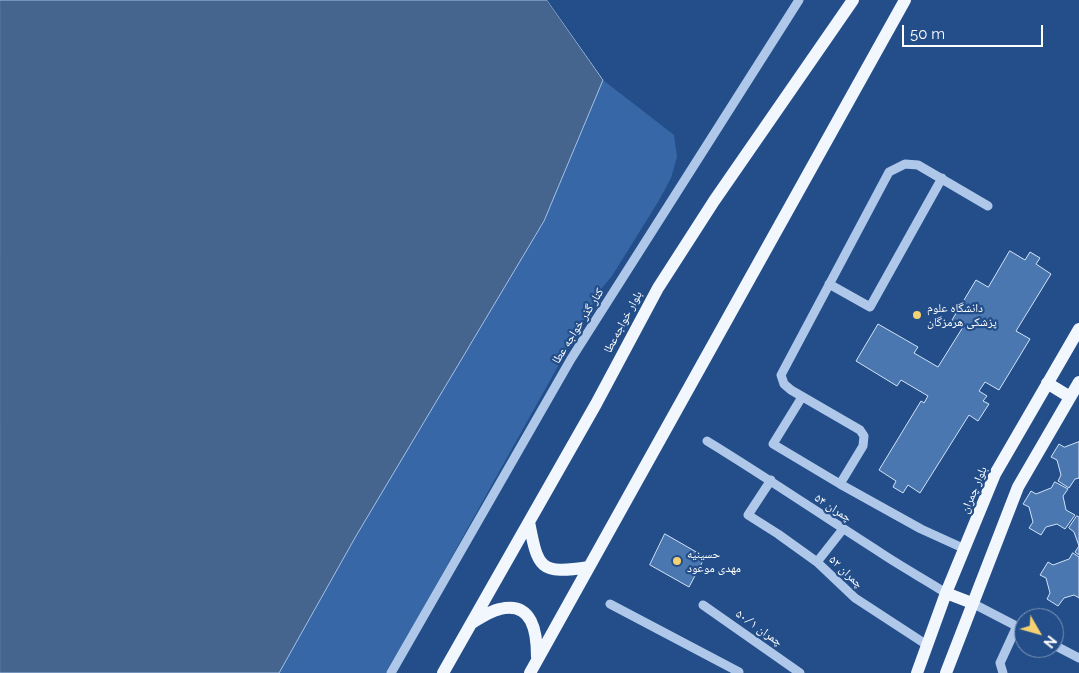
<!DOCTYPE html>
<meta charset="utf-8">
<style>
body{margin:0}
#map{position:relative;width:1079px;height:673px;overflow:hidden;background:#234e89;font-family:Raleway,sans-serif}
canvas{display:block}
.north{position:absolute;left:1014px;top:608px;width:50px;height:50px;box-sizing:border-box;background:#234e89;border:1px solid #7b95b8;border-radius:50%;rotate:128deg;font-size:14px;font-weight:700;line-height:20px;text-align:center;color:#fff}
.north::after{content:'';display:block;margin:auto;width:18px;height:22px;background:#f5d171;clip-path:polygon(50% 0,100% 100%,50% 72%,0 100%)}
.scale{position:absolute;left:902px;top:25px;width:141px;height:22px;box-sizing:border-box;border:2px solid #fff;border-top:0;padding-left:6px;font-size:15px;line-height:18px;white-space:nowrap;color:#fff;-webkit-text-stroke:4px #234e89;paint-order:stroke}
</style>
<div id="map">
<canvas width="1079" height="673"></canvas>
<div class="north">N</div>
<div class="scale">50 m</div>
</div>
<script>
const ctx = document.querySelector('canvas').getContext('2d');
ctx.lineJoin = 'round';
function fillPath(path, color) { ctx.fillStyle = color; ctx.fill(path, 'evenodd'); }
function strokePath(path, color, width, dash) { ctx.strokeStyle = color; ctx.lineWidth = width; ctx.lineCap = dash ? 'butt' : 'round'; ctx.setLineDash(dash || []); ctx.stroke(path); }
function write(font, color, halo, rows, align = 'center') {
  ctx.font = font + ' Raleway,"Noto Naskh Arabic",sans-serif'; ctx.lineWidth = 4.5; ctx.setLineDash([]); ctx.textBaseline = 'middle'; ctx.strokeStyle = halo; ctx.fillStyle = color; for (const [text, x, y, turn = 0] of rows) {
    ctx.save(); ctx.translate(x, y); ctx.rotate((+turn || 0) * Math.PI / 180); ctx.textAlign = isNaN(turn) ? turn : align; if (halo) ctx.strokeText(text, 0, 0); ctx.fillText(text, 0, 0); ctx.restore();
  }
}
fillPath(new Path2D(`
 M603,80L674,135L677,157L671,178L658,202L612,276L601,289L387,673H279L356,536L544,221Z`), '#3767a6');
const water = new Path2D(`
 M0,0H547L603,80L544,221L356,536L279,673H0Z`);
fillPath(water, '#45648e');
strokePath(water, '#a3c3eb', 1);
fillPath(new Path2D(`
 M547,0H550L605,79V82Z`), '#234e89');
const building = new Path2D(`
 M1010,251L1025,260L1030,252L1040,258L1036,264L1051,274L1016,331L1030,339L999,390L985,382L979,391L987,396L983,401L989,404L978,421L969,415L920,493L908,485L903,493L893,487L896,481L879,470L921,401L924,403L928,396L901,380L897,386L856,361L878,324L918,347L914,353L938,367L963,327L952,320L976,280L988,287Z
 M1079,442V478L1075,479L1069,488L1058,481L1061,475L1057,460L1051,457L1059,444L1064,447Z
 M1055,482L1068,489L1063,496L1066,510L1075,515L1065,529L1057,524L1046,527L1041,535L1029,528L1033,522L1029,507L1023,504L1031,491L1036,494L1051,488Z
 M1077,516L1079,517V555L1075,552L1079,546L1074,532L1069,528Z
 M665,534L705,557L689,587L650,565Z
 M1073,553L1079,557V598L1074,595L1064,598L1058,606L1047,599L1050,593L1046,578L1040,575L1048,562L1053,565L1069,559Z`);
fillPath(building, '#4b77b1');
strokePath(building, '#d3e3f7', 1);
strokePath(new Path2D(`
 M829,284L870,307L942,178
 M802,397L773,444L840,484
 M707,441C766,477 823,516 881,553C902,567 924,579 946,593
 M771,480L748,515L778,534L817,562L855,598L927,645
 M965,549L921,529L840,484L863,446L864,436L860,430L791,390L784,384L781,375L889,172L905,164L918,165L988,206
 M817,562L843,529
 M972,603L1024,630
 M610,604L739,672L738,673
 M703,605L800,673
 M1054,645L1079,658
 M391,673L571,359L799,0
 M1003,673L1000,663L1017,626`), '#afc8ea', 9);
strokePath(new Path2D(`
 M1047,383L1070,397
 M529,522C538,568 539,575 589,567
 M946,593L972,603
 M472,623C480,618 490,611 500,609C533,601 537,633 537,657
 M443,673L596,404L658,288L714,201L853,0
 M530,673L905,0
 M917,673L946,593L995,474L1079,329
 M946,673L1018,487L1079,382`), '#f2f7fe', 12);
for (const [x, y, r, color] of [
 [917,315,5,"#f5d171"],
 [677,561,5,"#f5d171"]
]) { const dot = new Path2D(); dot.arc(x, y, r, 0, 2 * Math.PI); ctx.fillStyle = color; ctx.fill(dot); strokePath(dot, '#234e89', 2); }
write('12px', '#fff', '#234e89', [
 ["دانشگاه علوم",927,308],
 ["پزشکی هرمزگان",927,322],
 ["حسینیه",687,554],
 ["مهدی موعود",687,568]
], 'left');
write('12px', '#fff', '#234e89', [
 ["بلوار خواجه‌عطا",623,322,-62],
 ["کنار گذر خواجه عطا",578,326,-58],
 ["بلوار چمران",974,490,-67],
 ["چمران ۵۴",833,508,33],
 ["چمران ۵۲",846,572,43],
 ["چمران ۵۰/۱",759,628,35]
]);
</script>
